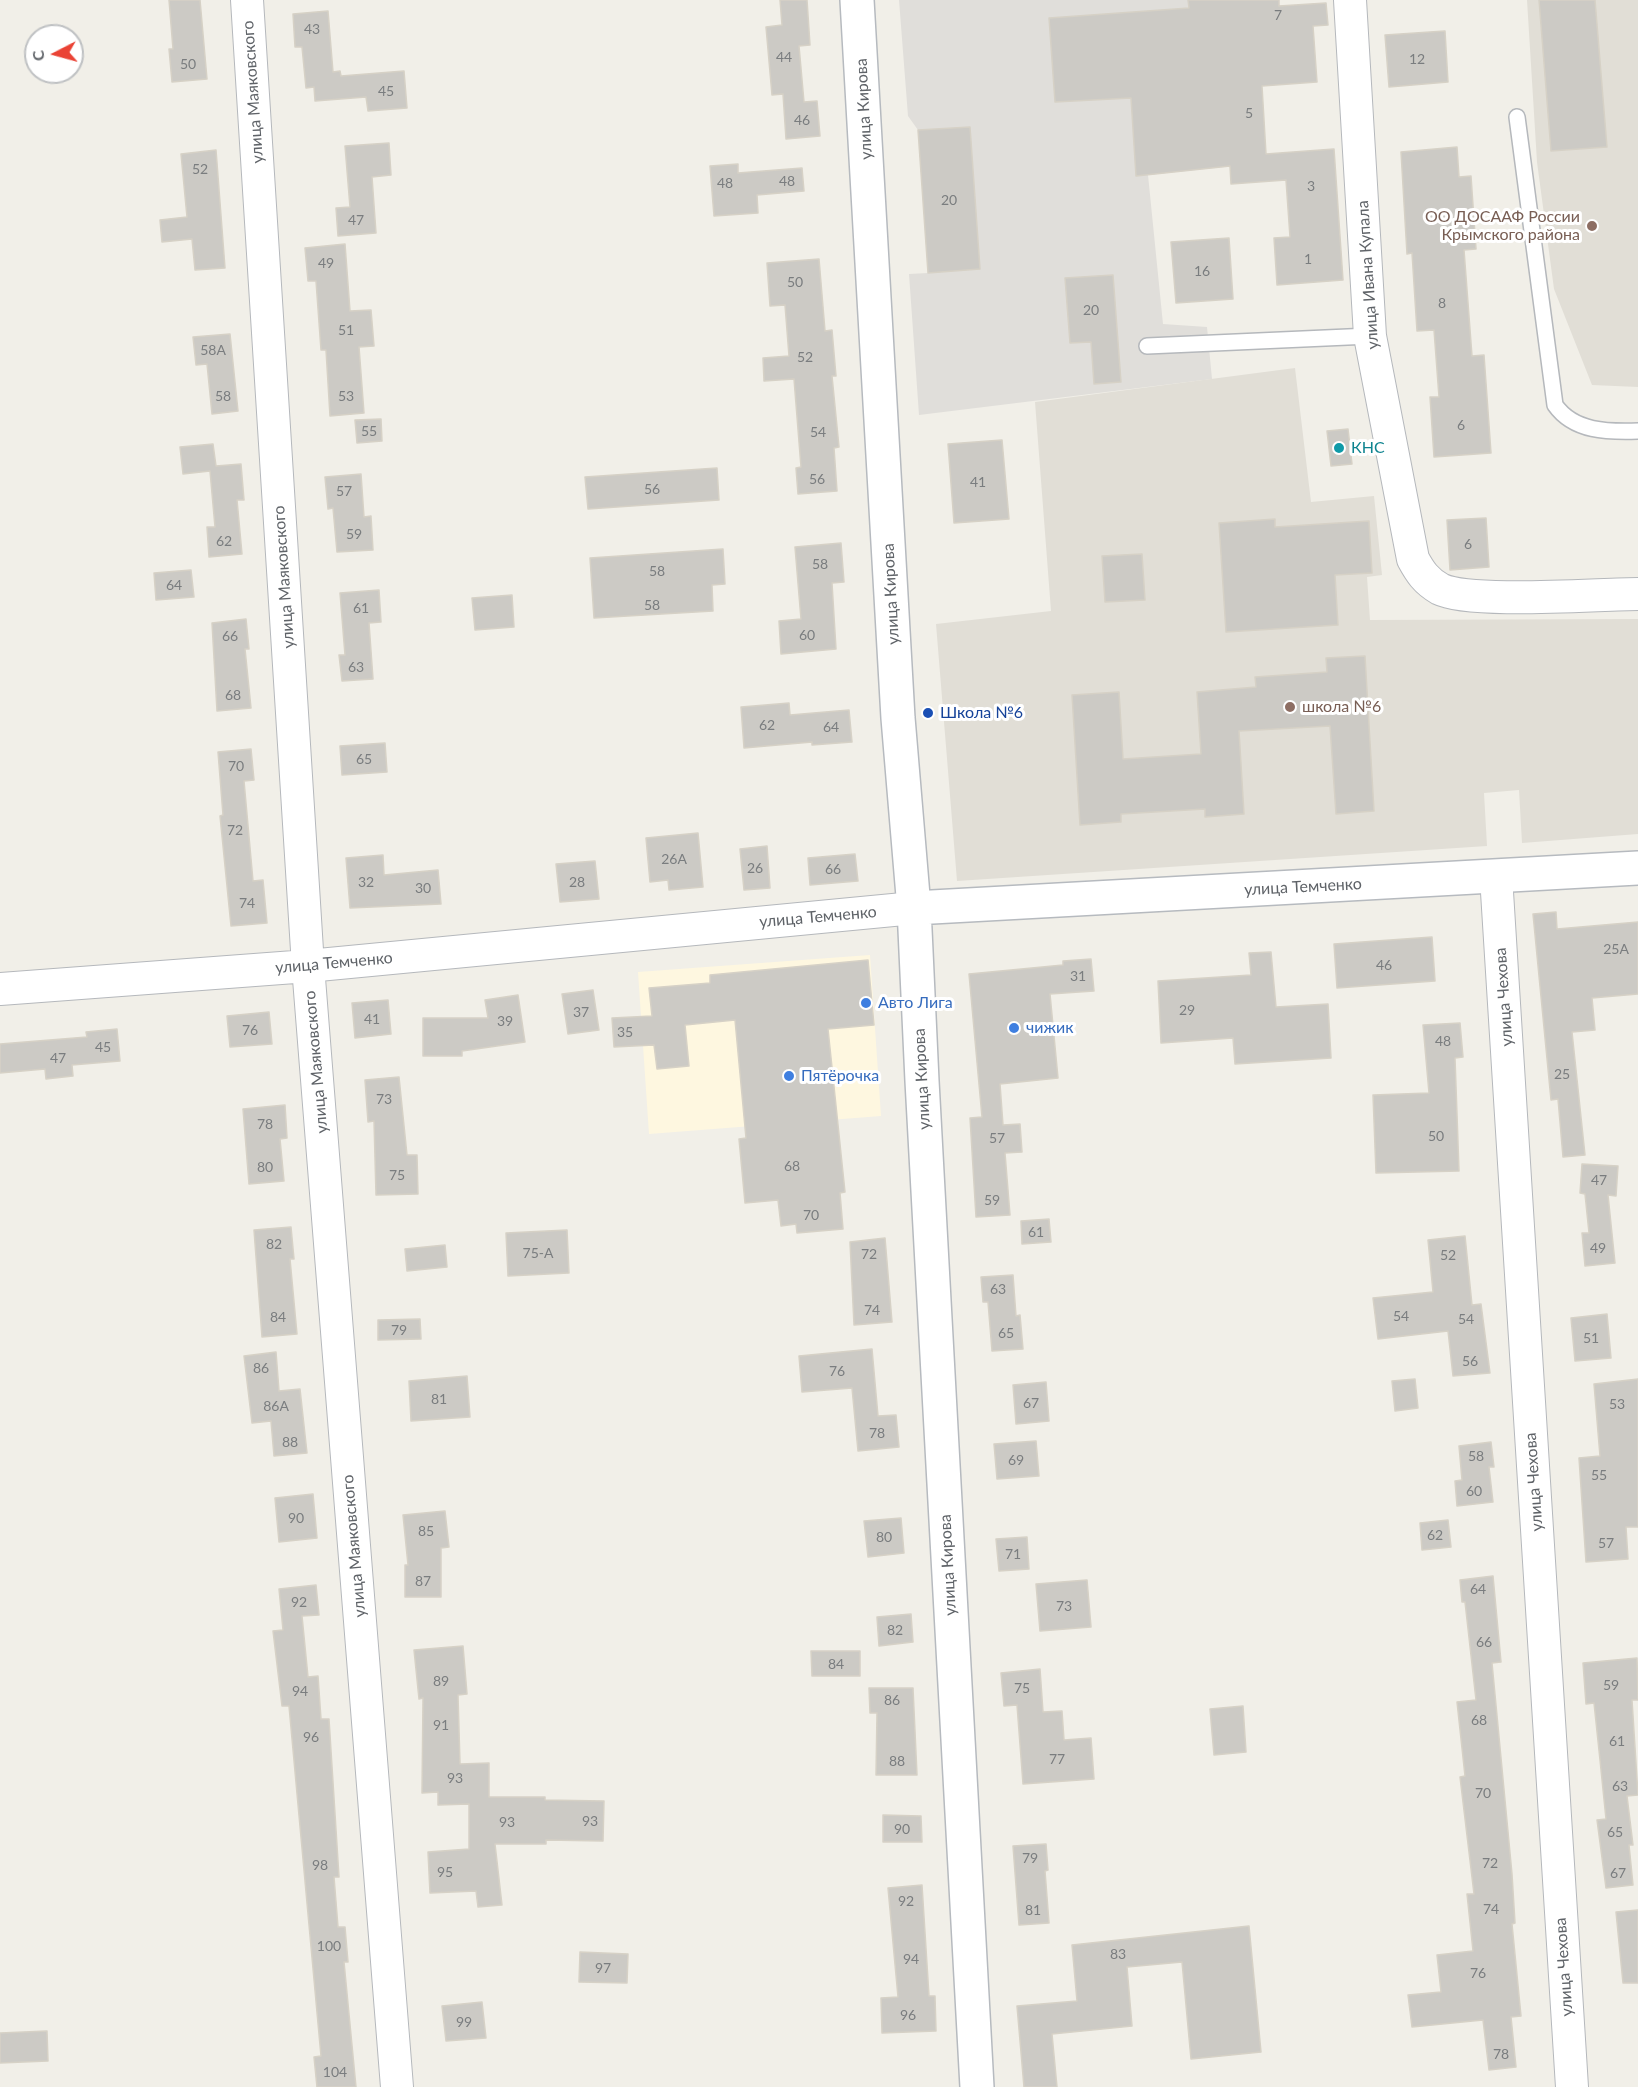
<!DOCTYPE html>
<meta charset="utf-8">
<style>
body{margin:0}
#map{position:relative;width:1638px;height:2087px;overflow:hidden;background:#f1efe8;font-family:Lato,sans-serif}
canvas{display:block}
.north{position:absolute;left:24px;top:24px;width:60px;height:60px;box-sizing:border-box;background:#fff;border:2px solid #bfc1c3;border-radius:50%;rotate:264deg;font-size:16px;font-weight:700;line-height:24px;text-align:center;color:#5f6368}
.north::after{content:'';display:block;margin:auto;width:21px;height:27px;background:#ea4335;clip-path:polygon(50% 0,100% 100%,50% 72%,0 100%)}
</style>
<div id="map">
<canvas width="1638" height="2087"></canvas>
<div class="north">С</div>
</div>
<script>
const ctx = document.querySelector('canvas').getContext('2d');
ctx.lineJoin = 'round';
function fillPath(path, color) { ctx.fillStyle = color; ctx.fill(path, 'evenodd'); }
function strokePath(path, color, width, dash) { ctx.strokeStyle = color; ctx.lineWidth = width; ctx.lineCap = dash ? 'butt' : 'round'; ctx.setLineDash(dash || []); ctx.stroke(path); }
function write(font, color, halo, rows, align = 'center') {
  ctx.font = font + ' Lato,sans-serif'; ctx.lineWidth = 6; ctx.setLineDash([]); ctx.textBaseline = 'middle'; ctx.strokeStyle = halo; ctx.fillStyle = color; for (const [text, x, y, turn = 0] of rows) {
    ctx.save(); ctx.translate(x, y); ctx.rotate((+turn || 0) * Math.PI / 180); ctx.textAlign = isNaN(turn) ? turn : align; if (halo) ctx.strokeText(text, 0, 0); ctx.fillText(text, 0, 0); ctx.restore();
  }
}
fillPath(new Path2D(`
 M870,955L881,1116L649,1134L638,972Z`), '#fef7e0');
fillPath(new Path2D(`
 M899,0H1225V167L1148,175L1163,324L1207,327L1212,379L919,415L909,274L928,273L918,130L908,116Z`), '#e0deda');
fillPath(new Path2D(`
 M1527,0H1638V387L1592,385L1554,289L1537,162Z
 M1295,368L1311,502L1374,496L1382,575L1367,577L1370,620L1638,619V834L1522,843L1519,790L1484,793L1487,846L957,881L936,624L1051,611L1035,402Z`), '#e1ded6');
const building = new Path2D(`
 M169,0H200L207,79L172,82L169,49H173Z
 M780,0H807L810,45L799,46L804,102L817,101L820,136L786,139L783,94L772,95L766,27L782,25Z
 M1188,0H1279V6L1326,3L1328,25L1313,26L1317,82L1262,86L1266,154L1334,149L1343,280L1277,285L1274,238L1290,237L1286,180L1231,184L1230,166L1136,176L1131,98L1055,102L1049,18L1189,8Z
 M1539,0H1595L1607,147L1551,151Z
 M328,11L333,72L340,71L341,76L404,71L407,108L368,111L366,97L315,101L314,87L306,88L302,47H295L293,14Z
 M1445,31L1448,82L1389,87L1385,35Z
 M970,127L980,269L928,273L918,130Z
 M389,143L391,175L372,177L376,233L338,236L336,208L350,207L345,146Z
 M1457,147L1459,177L1471,176L1476,249L1464,250L1472,356L1484,355L1491,453L1434,457L1430,397H1439L1434,330L1417,331L1412,253L1407,254L1401,152Z
 M216,150L225,268L195,270L192,239L162,242L160,220L187,217L181,154Z
 M738,164V173L802,168L804,191L757,195L758,213L714,216L710,166Z
 M1229,238L1233,299L1176,303L1171,242Z
 M345,244L350,311L371,310L374,346L359,347L364,413L330,416L326,350H321L316,281H308L305,248Z
 M819,259L825,331L832,330L836,376H832L839,447L834,448L837,491L798,494L796,468L801,467L794,379L764,381L763,358L789,356L785,305L770,306L767,263Z
 M1113,275L1121,382L1094,384L1091,342L1070,343L1065,278Z
 M230,334L238,411L212,414L207,364L196,365L193,337Z
 M381,419L382,441L357,443L355,420Z
 M1348,429L1352,464L1331,466L1327,431Z
 M1002,440L1009,519L954,523L948,444Z
 M213,444L216,466L241,464L244,500H237L242,554L209,557L207,527H215L210,471L183,474L180,447Z
 M717,468L719,500L588,509L585,477Z
 M361,474L364,517L371,516L373,550L337,552L333,508L328,509L325,477Z
 M1486,518L1489,567L1450,570L1447,520Z
 M1275,519V527L1369,521L1372,573L1335,575L1338,625L1226,632L1219,523Z
 M841,543L844,582L832,583L836,649L781,654L779,621L801,619L795,547Z
 M723,549L725,584L712,585L713,611L594,618L590,558Z
 M1142,554L1145,600L1105,602L1102,556Z
 M191,570L194,597L156,600L154,573Z
 M379,590L381,622L369,623L373,679L342,681L339,655H345L340,593Z
 M512,595L514,627L475,630L472,598Z
 M246,619L249,649H245L251,708L217,711L212,623Z
 M1365,656L1374,811L1336,814L1330,726L1239,731L1244,814L1205,817V809L1121,814V822L1080,825L1072,695L1119,692L1123,759L1201,754L1197,692L1256,687L1255,677L1327,672L1326,658Z
 M789,703L790,715L849,710L852,742L812,745V742L744,748L741,707Z
 M385,743L387,772L342,775L340,746Z
 M251,749L254,780L244,781L253,881L263,880L267,923L231,926L220,816L223,815L218,752Z
 M698,833L703,887L669,890L668,880L650,882L646,838Z
 M767,846L770,888L744,890L740,849Z
 M855,854L858,881L810,885L808,858Z
 M383,855L384,875L438,870L441,904L350,908L346,858Z
 M595,861L599,899L560,902L556,864Z
 M1556,912L1557,929L1638,922V994L1592,998L1595,1030L1572,1032L1585,1155L1563,1157L1558,1099L1551,1100L1533,914Z
 M1432,937L1435,981L1337,988L1334,944Z
 M1271,952L1276,1007L1328,1004L1331,1058L1235,1064L1233,1038L1161,1043L1158,981L1251,975L1249,953Z
 M1091,959L1094,991L1050,994L1058,1078L1000,1084L1003,1125L1020,1124L1022,1152L1005,1153L1010,1215L976,1217L970,1118L982,1117L969,974L1063,965V961Z
 M868,960L874,1025L828,1029L845,1192L840,1193L843,1229L797,1233L796,1224L781,1226L778,1200L745,1203L739,1139L746,1138L735,1020L685,1025L689,1066L657,1069L654,1045L614,1047L612,1018L652,1016L649,988L710,983V975Z
 M593,990L599,1030L568,1034L562,994Z
 M518,995L525,1042L462,1051V1056H423V1018H488L485,1000Z
 M388,1000L391,1034L355,1038L352,1003Z
 M269,1012L272,1044L230,1047L227,1016Z
 M1460,1023L1463,1057L1455,1058L1459,1171L1376,1173L1373,1095L1429,1093L1423,1025Z
 M117,1029L120,1061L72,1065L73,1076L46,1079L45,1069L0,1073V1044L87,1037L86,1032Z
 M399,1077L407,1155H417L418,1194L376,1195L374,1121L368,1122L365,1080Z
 M285,1105L287,1138L280,1139L284,1181L249,1184L243,1109Z
 M1582,1164L1618,1166L1616,1196L1608,1195L1615,1263L1585,1266L1582,1233H1589L1585,1194L1580,1193Z
 M1049,1219L1051,1242L1022,1244L1021,1221Z
 M291,1227L294,1259H290L297,1334L262,1337L254,1230Z
 M567,1230L569,1273L508,1276L506,1233Z
 M1465,1236L1472,1305L1481,1304L1490,1373L1453,1376L1448,1331L1378,1339L1373,1298L1433,1292L1428,1240Z
 M885,1238L892,1322L854,1325L850,1242Z
 M445,1245L447,1267L407,1271L405,1249Z
 M1013,1275L1016,1316L1020,1315L1023,1349L992,1351L988,1302H983L981,1277Z
 M1607,1314L1611,1358L1575,1361L1571,1318Z
 M420,1319L421,1339L378,1340V1320Z
 M872,1349L878,1416L896,1415L899,1447L858,1451L852,1388L802,1392L799,1356Z
 M276,1352L279,1391L300,1389L307,1453L274,1456L271,1421L252,1423L244,1356Z
 M467,1376L470,1417L411,1421L409,1381Z
 M1415,1379L1418,1408L1395,1411L1392,1381Z
 M1638,1379V1527H1626L1628,1559L1586,1562L1579,1458L1600,1456L1594,1384Z
 M1046,1382L1049,1421L1016,1424L1013,1385Z
 M1036,1441L1039,1476L997,1479L994,1444Z
 M1491,1442L1494,1467H1489L1493,1502L1457,1506L1455,1481L1462,1480L1459,1446Z
 M313,1494L317,1538L279,1542L275,1498Z
 M445,1511L449,1547L441,1548V1597H405V1565H408L403,1515Z
 M901,1518L904,1553L868,1557L864,1521Z
 M1448,1520L1451,1547L1422,1550L1420,1523Z
 M1027,1537L1029,1569L999,1571L996,1539Z
 M1493,1576L1501,1662L1492,1663L1512,1874L1515,1923L1512,1924L1521,2016L1511,2017L1516,2067L1489,2070L1483,2020L1412,2027L1408,1995L1441,1992L1437,1955L1473,1951L1467,1894H1474L1460,1777L1465,1776L1457,1702L1476,1700L1465,1602H1462L1460,1580Z
 M1087,1580L1091,1627L1040,1631L1036,1584Z
 M316,1585L319,1615L302,1616L308,1677L318,1676L321,1719H329L339,1877H334L338,1927H345L348,1962H344L356,2087H317L314,2057L321,2056L289,1706H282L273,1631L283,1630L279,1589Z
 M911,1614L913,1642L879,1646L877,1617Z
 M463,1646L467,1694L458,1695L460,1764L489,1763V1797H545V1800L604,1801L603,1841L546,1840V1844H495L502,1905L478,1907L476,1891L430,1893L428,1852L469,1849V1804L438,1805V1792L422,1793L423,1698L419,1699L414,1650Z
 M811,1651H860V1676H812Z
 M1637,1658L1638,1700H1632L1638,1795L1627,1796L1633,1845H1629L1633,1885L1606,1888L1597,1820L1606,1819L1600,1760L1594,1703L1586,1704L1583,1663Z
 M1040,1669L1043,1712L1062,1711L1064,1740L1091,1738L1094,1779L1023,1784L1017,1705L1004,1706L1001,1673Z
 M869,1688H913L917,1775H876L877,1713H870Z
 M1243,1706L1246,1752L1214,1755L1210,1709Z
 M883,1815L921,1816L922,1842H883Z
 M1046,1844L1048,1870L1045,1871L1049,1923L1019,1925L1013,1846Z
 M922,1885L929,1996H935L936,2031L882,2033L881,1998L898,1997L888,1888Z
 M1638,1910V1983H1623L1616,1912Z
 M1249,1926L1261,2052L1191,2059L1182,1962L1127,1967L1132,2026L1052,2034L1057,2087H1024L1017,2006L1077,2001L1072,1945Z
 M580,1952L628,1954L627,1983L579,1982Z
 M482,2002L486,2038L446,2041L442,2006Z
 M47,2031L48,2061L0,2063V2033Z`);
fillPath(building, '#cccac5');
strokePath(building, '#d6d1c6', 1.5);
const service = new Path2D(`
 M1517,117L1555,405C1574,432 1608,432 1638,431
 M1147,346L1370,336`);
const minor = new Path2D(`
 M247,0L308,966L397,2087
 M1350,0L1370,336L1413,559C1420,572 1426,581 1440,589C1470,604 1598,594 1638,594
 M1496,876L1572,2087
 M0,989L308,966L914,908`);
const secondary = new Path2D(`
 M857,0L898,718L914,908L922,1081L977,2087
 M914,908L1638,868`);
strokePath(service, '#b5b8bc', 18);
strokePath(minor, '#b5b8bc', 34);
strokePath(secondary, '#b6babf', 36);
strokePath(service, '#fff', 15);
strokePath(minor, '#fff', 32);
strokePath(secondary, '#fff', 33);
for (const [x, y, r, color] of [
 [1592,226,6,"#8d6e63"],
 [1339,448,6,"#0f9aa8"],
 [1290,707,6,"#8d6e63"],
 [928,713,6,"#1a4fb4"],
 [866,1003,6,"#3f7fe0"],
 [1014,1028,6,"#3f7fe0"],
 [789,1076,6,"#3f7fe0"]
]) { const dot = new Path2D(); dot.arc(x, y, r, 0, 2 * Math.PI); ctx.fillStyle = color; ctx.fill(dot); strokePath(dot, '#fff', 2); }
write('14px', '#7a7d7f', null, [
 ["7",1278,15],
 ["43",312,29],
 ["44",784,57],
 ["12",1417,59],
 ["50",188,64],
 ["45",386,91],
 ["5",1249,113],
 ["46",802,120],
 ["52",200,169],
 ["48",787,181],
 ["48",725,183],
 ["3",1311,186],
 ["20",949,200],
 ["47",356,220],
 ["1",1308,259],
 ["49",326,263],
 ["16",1202,271],
 ["50",795,282],
 ["8",1442,303],
 ["20",1091,310],
 ["51",346,330],
 ["58А",213,350],
 ["52",805,357],
 ["58",223,396],
 ["53",346,396],
 ["6",1461,425],
 ["55",369,431],
 ["54",818,432],
 ["56",817,479],
 ["41",978,482],
 ["56",652,489],
 ["57",344,491],
 ["59",354,534],
 ["62",224,541],
 ["6",1468,544],
 ["58",820,564],
 ["58",657,571],
 ["64",174,585],
 ["58",652,605],
 ["61",361,608],
 ["60",807,635],
 ["66",230,636],
 ["63",356,667],
 ["68",233,695],
 ["62",767,725],
 ["64",831,727],
 ["65",364,759],
 ["70",236,766],
 ["72",235,830],
 ["26А",674,859],
 ["26",755,868],
 ["66",833,869],
 ["32",366,882],
 ["28",577,882],
 ["30",423,888],
 ["74",247,903],
 ["25А",1616,949],
 ["46",1384,965],
 ["31",1078,976],
 ["29",1187,1010],
 ["37",581,1012],
 ["41",372,1019],
 ["39",505,1021],
 ["76",250,1030],
 ["35",625,1032],
 ["48",1443,1041],
 ["45",103,1047],
 ["47",58,1058],
 ["25",1562,1074],
 ["73",384,1099],
 ["78",265,1124],
 ["50",1436,1136],
 ["57",997,1138],
 ["68",792,1166],
 ["80",265,1167],
 ["75",397,1175],
 ["47",1599,1180],
 ["59",992,1200],
 ["70",811,1215],
 ["61",1036,1232],
 ["82",274,1244],
 ["49",1598,1248],
 ["75-А",538,1253],
 ["72",869,1254],
 ["52",1448,1255],
 ["63",998,1289],
 ["74",872,1310],
 ["54",1401,1316],
 ["84",278,1317],
 ["54",1466,1319],
 ["79",399,1330],
 ["65",1006,1333],
 ["51",1591,1338],
 ["56",1470,1361],
 ["86",261,1368],
 ["76",837,1371],
 ["81",439,1399],
 ["67",1031,1403],
 ["53",1617,1404],
 ["86А",276,1406],
 ["78",877,1433],
 ["88",290,1442],
 ["58",1476,1456],
 ["69",1016,1460],
 ["55",1599,1475],
 ["60",1474,1491],
 ["90",296,1518],
 ["85",426,1531],
 ["62",1435,1535],
 ["80",884,1537],
 ["57",1606,1543],
 ["71",1013,1554],
 ["87",423,1581],
 ["64",1478,1589],
 ["92",299,1602],
 ["73",1064,1606],
 ["82",895,1630],
 ["66",1484,1642],
 ["84",836,1664],
 ["89",441,1681],
 ["59",1611,1685],
 ["75",1022,1688],
 ["94",300,1691],
 ["86",892,1700],
 ["68",1479,1720],
 ["91",441,1725],
 ["96",311,1737],
 ["61",1617,1741],
 ["77",1057,1759],
 ["88",897,1761],
 ["93",455,1778],
 ["63",1620,1786],
 ["70",1483,1793],
 ["93",590,1821],
 ["93",507,1822],
 ["90",902,1829],
 ["65",1615,1832],
 ["79",1030,1858],
 ["72",1490,1863],
 ["98",320,1865],
 ["95",445,1872],
 ["67",1618,1873],
 ["92",906,1901],
 ["74",1491,1909],
 ["81",1033,1910],
 ["100",329,1946],
 ["83",1118,1954],
 ["94",911,1959],
 ["97",603,1968],
 ["76",1478,1973],
 ["96",908,2015],
 ["99",464,2022],
 ["78",1501,2054],
 ["104",335,2072]
]);
write('16px', '#5f6368', '#fff', [
 ["улица Маяковского",253,92,-94],
 ["улица Кирова",864,109,-93],
 ["улица Ивана Купала",1368,275,-94],
 ["улица Маяковского",284,577,-94],
 ["улица Кирова",891,594,-93],
 ["улица Темченко",1303,887,-3],
 ["улица Темченко",818,917,-5],
 ["улица Темченко",334,963,-5],
 ["улица Чехова",1504,997,-94],
 ["улица Маяковского",316,1062,-95],
 ["улица Кирова",922,1079,-93],
 ["улица Чехова",1534,1482,-94],
 ["улица Маяковского",354,1546,-95],
 ["улица Кирова",948,1565,-93],
 ["улица Чехова",1564,1967,-94]
]);
write('16px', '#785e54', '#fff', [
 ["ОО ДОСААФ России",1580,217],
 ["Крымского района",1580,235],
 ["школа №6",1302,707,"left"]
], 'right');
write('16px', '#0d838f', '#fff', [
 ["КНС",1351,448]
], 'left');
write('16px', '#164399', '#fff', [
 ["Школа №6",940,713]
], 'left');
write('16px', '#366cbe', '#fff', [
 ["Авто Лига",878,1003],
 ["чижик",1026,1028],
 ["Пятёрочка",801,1076]
], 'left');
</script>
